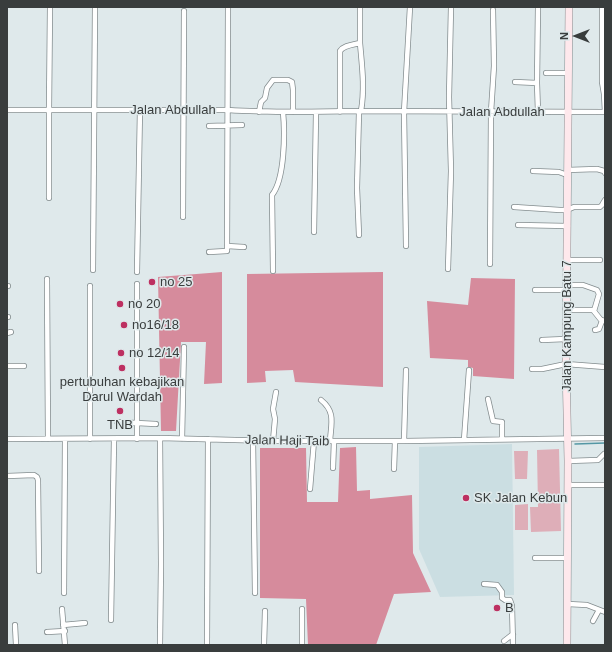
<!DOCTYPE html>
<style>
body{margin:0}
#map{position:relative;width:612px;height:652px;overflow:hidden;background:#dfe9eb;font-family:Arial,sans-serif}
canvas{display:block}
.frame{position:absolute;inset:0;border:8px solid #393d3d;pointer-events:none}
.north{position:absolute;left:556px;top:16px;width:40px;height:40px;-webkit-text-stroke:3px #dfe9eb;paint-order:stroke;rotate:270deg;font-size:11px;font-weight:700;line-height:16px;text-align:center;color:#393d3d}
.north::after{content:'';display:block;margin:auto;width:14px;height:18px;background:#393d3d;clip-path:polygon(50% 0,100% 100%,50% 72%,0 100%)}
</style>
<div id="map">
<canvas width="612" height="652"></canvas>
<div class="frame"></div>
<div class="north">N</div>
</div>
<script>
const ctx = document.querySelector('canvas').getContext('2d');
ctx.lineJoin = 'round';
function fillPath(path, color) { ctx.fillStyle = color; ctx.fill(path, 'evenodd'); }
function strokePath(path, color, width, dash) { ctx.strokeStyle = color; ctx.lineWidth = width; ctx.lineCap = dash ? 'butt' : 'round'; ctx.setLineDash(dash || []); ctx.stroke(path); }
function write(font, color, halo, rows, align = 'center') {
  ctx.font = font + ' Arial,sans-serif'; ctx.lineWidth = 3; ctx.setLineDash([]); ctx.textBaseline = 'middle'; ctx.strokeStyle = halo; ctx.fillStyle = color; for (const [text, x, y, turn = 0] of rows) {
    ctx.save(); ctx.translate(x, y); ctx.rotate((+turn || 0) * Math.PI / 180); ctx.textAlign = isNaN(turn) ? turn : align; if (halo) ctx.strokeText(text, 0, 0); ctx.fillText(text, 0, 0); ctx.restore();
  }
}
fillPath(new Path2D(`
 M512,444L514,595L440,597L419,549V447Z`), '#cbdee2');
fillPath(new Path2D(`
 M559,449L561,531L531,532L530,507H538L537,450Z
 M514,451H528L527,479H515Z
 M528,504V530H515V505Z`), '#deaeb8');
fillPath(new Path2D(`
 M222,272V383L204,384L206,342H181L176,431H161L158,277Z
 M383,272V387L295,382L293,370L265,371L266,382L247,383V274Z
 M471,278L515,279L514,379L473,376V368L468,367V360L430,358L427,301L468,305Z
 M356,447L357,491L370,490V499L412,495L413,553L431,592L394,594L376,645H308L306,599L260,598V448H306L307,502H338L340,448Z`), '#d68b9c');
strokePath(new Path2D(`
 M575,444L605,443`), '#5497a4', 1.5);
const street = new Path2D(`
 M538,7L537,83L538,112
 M602,7V82L604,94L605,112
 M360,43C362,66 365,88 361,111
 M546,73H568
 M515,82L537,83
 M7,110H228C272,113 317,112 361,111C443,111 524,112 605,112
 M259,112L261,102L265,98L267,88L273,80H288L292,82L293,90V112
 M340,112V51C344,45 353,45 360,43V7
 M359,112L357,188L359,235
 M209,126L242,125
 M567,170L597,169L604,171L605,173
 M533,171L559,172L567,175
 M49,198V110L50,7
 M514,207L560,210H567L574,207H600L602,205L605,200
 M183,217L184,11
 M518,225L568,226
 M314,232L316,113
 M227,246L244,247
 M406,246L404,112L410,7
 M209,252L227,251L228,7
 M568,260H600
 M490,264L491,112L494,66L493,10
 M448,269L451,171L449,97L451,7
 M93,270L95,7
 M273,271L272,195C285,179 285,132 283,112
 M137,272L140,109
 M47,279L48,439
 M567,285H583L597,290L599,294L594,311
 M7,286H8
 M90,286V439
 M535,290H567
 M567,310H593L601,320L605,321
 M7,317H8
 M595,330L599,329L602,321
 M7,333L11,332
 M542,340L566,339
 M7,366H24
 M532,369H542L566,364L605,367
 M488,399L493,421L502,422V439
 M321,400C336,412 331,424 330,441
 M117,422L156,424
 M160,438L161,564L160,645
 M7,439L160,438L273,441H404L605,438
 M137,439V284
 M182,439L184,347
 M253,440L255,593
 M464,440L469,370
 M273,441L275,419L273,409L276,392
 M404,441L406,370
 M568,461L598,460L604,454
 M333,468L334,441
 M394,469L395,441
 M7,476L34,475L37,477L38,480L39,571
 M568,485H605
 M310,489L314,441
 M535,558H568
 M484,584L497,585L502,592V598L505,600H510L512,606L513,645
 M64,593L65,440
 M568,604L587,605L605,612
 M62,609L65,645
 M302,609V645
 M111,620L114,439
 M593,621L599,610
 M15,625L16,645
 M63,625L85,623
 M47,632L65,631
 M504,641L513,634
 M207,645L208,439
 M264,645L265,611`);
const secondary = new Path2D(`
 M567,645L568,461L566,364L569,7`);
strokePath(street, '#838c8e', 6);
strokePath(secondary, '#838c8e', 8);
strokePath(street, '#fff', 4.5);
strokePath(secondary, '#fee8ec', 7);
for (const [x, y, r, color] of [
 [152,282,4,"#bd3061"],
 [120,304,4,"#bd3061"],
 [124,325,4,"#bd3061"],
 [121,353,4,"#bd3061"],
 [122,368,4,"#bd3061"],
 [120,411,4,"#bd3061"],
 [466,498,4,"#bd3061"],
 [497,608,4,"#bd3061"]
]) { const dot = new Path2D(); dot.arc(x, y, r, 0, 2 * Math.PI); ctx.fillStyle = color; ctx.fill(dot); strokePath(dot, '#dfe9eb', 1.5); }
write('13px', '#393d3d', '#dfe9eb', [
 ["Jalan Abdullah",173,110],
 ["Jalan Abdullah",502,112],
 ["Jalan Kampung Batu 7",567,326,-90],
 ["Jalan Haji Taib",287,441,1]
]);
write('13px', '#393d3d', '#dfe9eb', [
 ["no 25",160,282],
 ["no 20",128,304],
 ["no16/18",132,325],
 ["no 12/14",129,353],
 ["pertubuhan kebajikan",122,382,"center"],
 ["Darul Wardah",122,397,"center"],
 ["TNB",120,425,"center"],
 ["SK Jalan Kebun",474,498],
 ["B",505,608]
], 'left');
</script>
